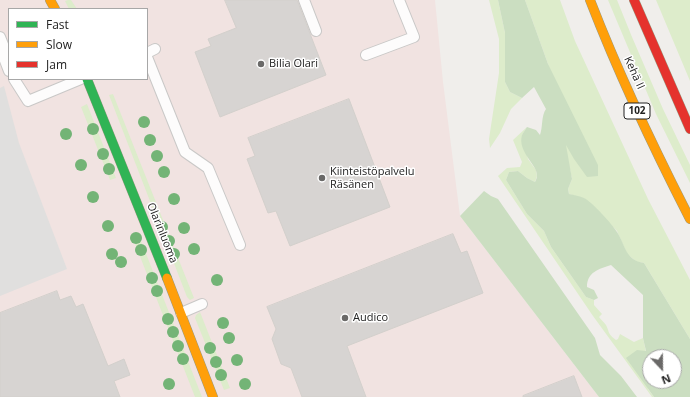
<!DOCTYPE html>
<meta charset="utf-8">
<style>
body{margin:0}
#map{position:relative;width:690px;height:397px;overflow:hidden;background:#f0eeeb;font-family:"Open Sans",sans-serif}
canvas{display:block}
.legend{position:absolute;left:8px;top:8px;width:140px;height:72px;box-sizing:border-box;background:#fff;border:1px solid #a7a7a7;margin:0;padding:5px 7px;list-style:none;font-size:12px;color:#222}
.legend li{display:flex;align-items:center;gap:8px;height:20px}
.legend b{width:20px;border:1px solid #a7a7a7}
.north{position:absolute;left:642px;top:349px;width:40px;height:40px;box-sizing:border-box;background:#fff;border:1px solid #a7a7a7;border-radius:50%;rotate:158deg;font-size:11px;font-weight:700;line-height:16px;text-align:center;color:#222}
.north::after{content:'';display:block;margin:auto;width:14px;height:18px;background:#6a6968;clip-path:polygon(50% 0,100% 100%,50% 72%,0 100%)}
</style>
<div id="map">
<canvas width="690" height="397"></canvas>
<ul class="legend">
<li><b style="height:5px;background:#30b455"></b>Fast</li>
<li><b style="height:5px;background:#ff9f0a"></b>Slow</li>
<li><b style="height:5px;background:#e5322d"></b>Jam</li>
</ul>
<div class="north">N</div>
</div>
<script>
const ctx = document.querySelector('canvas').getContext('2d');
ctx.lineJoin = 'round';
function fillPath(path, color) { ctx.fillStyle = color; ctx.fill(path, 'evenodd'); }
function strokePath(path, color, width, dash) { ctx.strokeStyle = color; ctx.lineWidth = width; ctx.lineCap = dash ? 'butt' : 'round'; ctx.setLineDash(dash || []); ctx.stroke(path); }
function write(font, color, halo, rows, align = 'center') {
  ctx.font = font + ' "Open Sans",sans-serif'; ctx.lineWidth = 3; ctx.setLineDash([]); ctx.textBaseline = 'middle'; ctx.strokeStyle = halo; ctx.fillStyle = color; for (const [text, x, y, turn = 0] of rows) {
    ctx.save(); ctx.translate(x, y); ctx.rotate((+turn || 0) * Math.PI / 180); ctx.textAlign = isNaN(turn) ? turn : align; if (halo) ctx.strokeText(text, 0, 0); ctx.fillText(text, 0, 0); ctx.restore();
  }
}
fillPath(new Path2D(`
 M0,0H435L443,82L460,216L599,397H0ZM9,9H147V79H9Z`), '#f1e3e1');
fillPath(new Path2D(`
 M68,0H71L77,9H69L65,1Z
 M489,0H498L505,33V82L510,92L522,98L511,109L500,133L490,148L489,139L499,73V39Z
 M525,0H560L575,41L648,199L690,280V339L644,263L637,262L627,254L617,231L585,199L569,194L568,189L572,179L548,64Z
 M608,0H617L632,37L663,109L690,165V183L656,114Z
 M656,0H690V81Z
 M113,94L194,298L190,300L187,297L109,95Z
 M87,104L116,178L110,180L81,107Z
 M527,127L522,135L528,159L536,170L537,176L535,182L527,178L518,171L509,172L506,180L527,214L544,231L551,247L586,297L594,300V305L602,314L599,317C601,320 604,322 606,325C610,333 607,333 616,340L618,339L620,334L634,342L643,338L646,352L648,389L654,397H652L593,316L498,176L507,168L520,167L522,162L513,140Z
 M138,233L202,397H195L132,236Z
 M200,312L230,388L224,390L195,318L196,315Z`), '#ddeccb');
fillPath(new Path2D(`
 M498,0H525L548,64L598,165V176L587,177L574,159L566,145L572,179L568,189L569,194C574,195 580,196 584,198C591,201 613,225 617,232C626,246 625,260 644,263L690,339V397H654L626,358L637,350L646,351L643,338V295L611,265C599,269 587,272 587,287L594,290L598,298L594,300L586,297L551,247L544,231L527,214L506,180L509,172L518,171L527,178L535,182C536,180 537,178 537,176C538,165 517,152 522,135C523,133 525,130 527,127L536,130L540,135C543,127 541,116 546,109L534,87L522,98L510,92L505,82V33ZM650,357H674V381H650Z
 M484,191L491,196L498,199L595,338L600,355L621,376L637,397H599L460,216Z`), '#cbdec1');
fillPath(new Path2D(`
 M4,86L19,143L67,269L0,296V88Z`), '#e0dfde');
const building = new Path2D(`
 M225,0H297L326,75L220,117L195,52L211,46L208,39L236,28Z
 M349,99L390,207L290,246L276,211L268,213L247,159L255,156L248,138Z
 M453,234L461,253L467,251L483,293L347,346L366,397H302L291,368L281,364L272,339L276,329L267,307Z
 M57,291L60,300L71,296L76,307L83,304L108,366L124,359L130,375L114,381L120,397H0V313Z
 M574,376L582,397H523V396Z`);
fillPath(building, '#d7d4d2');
strokePath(building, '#d3d0cc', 1);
const lane = new Path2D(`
 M304,0L316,31
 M0,37L4,47V58L9,71
 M147,53L155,49
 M366,55L414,37L399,0
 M147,57L185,152L208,168L240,245
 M14,79L28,101L81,79
 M181,313L202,304`);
const fast = new Path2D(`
 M87,79L167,278`);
const slow = new Path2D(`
 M50,0L55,9
 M590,0C619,75 653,147 690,219
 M167,278L213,397`);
const jam = new Path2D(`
 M634,0L690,129`);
strokePath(lane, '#c9c8c7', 12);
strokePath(fast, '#999a82', 10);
strokePath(slow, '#999a82', 10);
strokePath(jam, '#999a82', 10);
strokePath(lane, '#fdfcfc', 10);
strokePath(fast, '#30b455', 9);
strokePath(slow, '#ff9f0a', 9);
strokePath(jam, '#e5322d', 9);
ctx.fillStyle = '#73b476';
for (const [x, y] of [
 [144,122],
 [93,129],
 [66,134],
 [150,140],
 [103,154],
 [157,156],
 [81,165],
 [109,169],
 [164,172],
 [93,197],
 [174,199],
 [108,226],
 [162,227],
 [184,228],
 [136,238],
 [169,241],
 [194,249],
 [141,250],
 [112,254],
 [174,254],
 [121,262],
 [152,278],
 [217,280],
 [157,291],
 [168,319],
 [223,323],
 [173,332],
 [229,338],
 [178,346],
 [210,348],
 [183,359],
 [237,360],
 [216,362],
 [221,375],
 [169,384],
 [245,384]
]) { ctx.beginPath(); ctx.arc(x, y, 6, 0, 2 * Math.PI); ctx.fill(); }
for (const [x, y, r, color] of [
 [261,64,4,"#6a6968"],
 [322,178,4,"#6a6968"],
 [345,318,4,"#6a6968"]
]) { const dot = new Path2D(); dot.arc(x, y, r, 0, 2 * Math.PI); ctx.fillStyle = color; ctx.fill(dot); strokePath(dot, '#fff', 1.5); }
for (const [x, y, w] of [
 [637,111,26]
]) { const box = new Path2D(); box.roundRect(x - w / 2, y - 8, w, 16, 3); ctx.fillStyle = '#fff'; ctx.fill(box); strokePath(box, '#222', 1); }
write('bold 10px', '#222', null, [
 ["102",637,111]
]);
write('11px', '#222', '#fff', [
 ["Bilia Olari",269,64],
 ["Kiinteistöpalvelu",330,172],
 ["Räsänen",330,185],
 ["Audico",353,318]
], 'left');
write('11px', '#222', '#fff', [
 ["Kehä II",634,73,66],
 ["Olarinluoma",162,233,68]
]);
</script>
